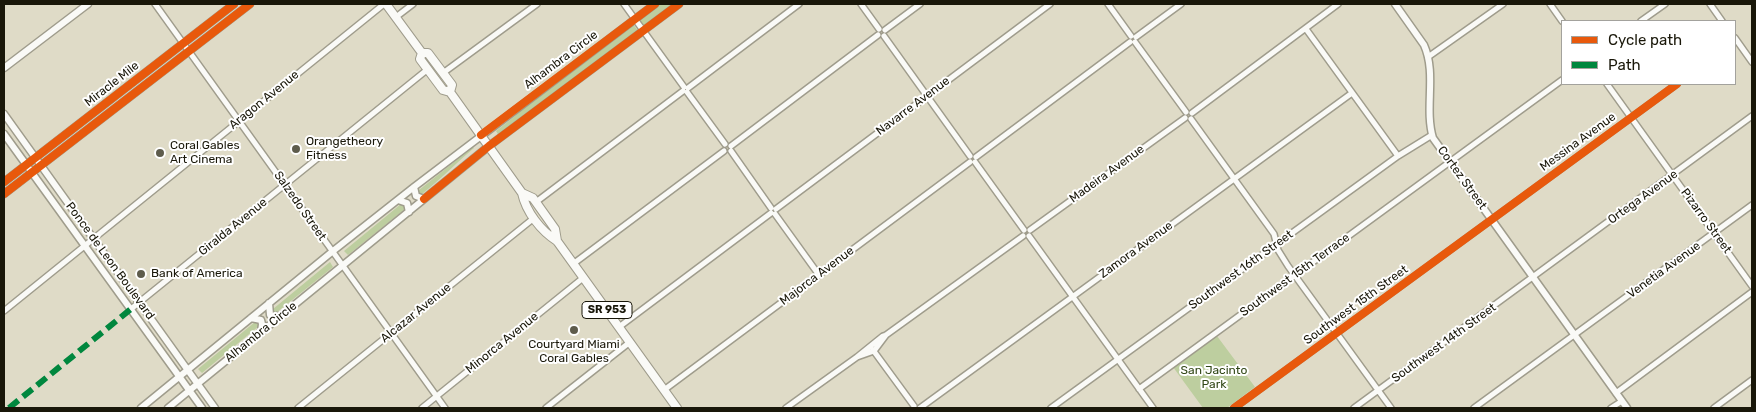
<!DOCTYPE html>
<style>
body{margin:0}
#map{position:relative;width:1756px;height:412px;overflow:hidden;background:#dfdbc7;font-family:Rubik,sans-serif}
canvas{display:block}
.frame{position:absolute;inset:0;border:5px solid #191709;pointer-events:none}
.legend{position:absolute;left:1561px;top:20px;width:175px;height:65px;box-sizing:border-box;background:#fff;border:1px solid #a3a29d;margin:0;padding:6px 9px;list-style:none;font-size:15px;color:#191709}
.legend li{display:flex;align-items:center;gap:10px;height:25px}
.legend b{width:25px;border:1px solid #a3a29d}
</style>
<div id="map">
<canvas width="1756" height="412"></canvas>
<div class="frame"></div>
<ul class="legend">
<li><b style="height:6px;background:#e8590c"></b>Cycle path</li>
<li><b style="height:6px;background:#00873e"></b>Path</li>
</ul>
</div>
<script>
const ctx = document.querySelector('canvas').getContext('2d');
ctx.lineJoin = 'round';
function fillPath(path, color) { ctx.fillStyle = color; ctx.fill(path, 'evenodd'); }
function strokePath(path, color, width, dash) { ctx.strokeStyle = color; ctx.lineWidth = width; ctx.lineCap = dash ? 'butt' : 'round'; ctx.setLineDash(dash || []); ctx.stroke(path); }
function write(font, color, halo, rows, align = 'center') {
  ctx.font = font + ' Rubik,sans-serif'; ctx.lineWidth = 4; ctx.setLineDash([]); ctx.textBaseline = 'middle'; ctx.strokeStyle = halo; ctx.fillStyle = color; for (const [text, x, y, turn = 0] of rows) {
    ctx.save(); ctx.translate(x, y); ctx.rotate((+turn || 0) * Math.PI / 180); ctx.textAlign = isNaN(turn) ? turn : align; if (halo) ctx.strokeText(text, 0, 0); ctx.fillText(text, 0, 0); ctx.restore();
  }
}
fillPath(new Path2D(`
 M660,4H674L644,27L638,20Z
 M633,24L638,31L499,136L496,131L515,116L521,109Z
 M473,147L474,148C456,163 440,180 422,194H419V190Z
 M401,204L405,205V209L348,255L344,251Z
 M330,262L333,267L276,313L272,312L273,309Z
 M255,322L259,323V326L202,373L198,369Z
 M1217,336L1255,387L1227,408H1203L1173,367Z`), '#bdce9f');
const minor = new Path2D(`
 M155,4L445,408
 M624,4L684,87
 M861,4L879,29
 M1108,4L1131,36
 M1550,4L1562,21
 M1710,4L1722,21
 M396,17L413,4
 M1641,21L1665,4
 M1306,29L1398,156
 M885,30L920,4
 M884,36L970,156
 M1136,37L1181,4
 M1735,38L1752,62
 M1135,42L1186,112
 M1428,57L1503,4
 M443,73L537,4
 M1607,84L1752,286
 M688,88L799,4
 M687,92L725,144
 M1192,113L1338,4
 M1191,119L1274,234L1278,250L1288,266L1391,408
 M731,146L878,35
 M731,151L771,208
 M976,157L1130,42
 M975,162L1024,230
 M536,202L683,91
 M776,209L1050,4
 M775,214L819,275
 M1030,230L1185,118
 M1029,236L1153,408
 M573,264L724,151
 M131,309L428,69
 M4,311L384,4
 M619,327L771,213
 M886,335L874,351L857,357L883,336L886,335L1023,236
 M873,350L914,406
 M1139,389L1562,80
 M664,390L970,162
 M1616,393L1752,292
 M298,408L534,218
 M422,408L583,278
 M546,408L630,342
 M786,408L857,357
 M920,408L1352,93
 M1051,408L1398,156L1432,135
 M1234,408L1677,84
 M1354,408L1752,116
 M1474,408L1752,205
 M1611,408L1622,401
 M1714,408L1752,380`);
const tertiary = new Path2D(`
 M1395,4L1424,45C1437,74 1424,108 1433,138L1627,408
 M4,68L88,4
 M4,114L215,408
 M4,134L202,408
 M414,187L416,196L424,199
 M398,200L407,203L409,212
 M269,303L270,315L274,316H281
 M251,318L261,320L262,324L261,332
 M141,408L333,251L414,187L655,4
 M168,408L489,146L679,4`);
const secondary = new Path2D(`
 M4,182L234,4
 M4,194L250,4`);
const primary = new Path2D(`
 M386,4L422,53L420,59L443,90L450,92L522,193C526,212 541,231 557,241L677,408
 M422,53H428L452,85L450,92
 M522,193L533,198L555,229L557,241`);
strokePath(minor, '#9f9c8c', 8);
strokePath(tertiary, '#9f9c8c', 9);
strokePath(secondary, '#9f9c8c', 9);
strokePath(primary, '#9f9c8c', 10);
strokePath(minor, '#fafaf7', 5);
strokePath(tertiary, '#fafaf7', 6);
strokePath(secondary, '#fafaf7', 7);
strokePath(primary, '#fafaf7', 8);
strokePath(new Path2D(`
 M9,408L131,309`), '#00873e', 6, [12, 6]);
strokePath(new Path2D(`
 M481,135L655,4
 M4,182L234,4
 M4,194L250,4
 M424,199L489,146L679,4
 M1234,408L1677,84`), '#e8590c', 8);
for (const [x, y, r, color] of [
 [296,149,5,"#5e5c4c"],
 [160,153,5,"#5e5c4c"],
 [141,274,5,"#5e5c4c"],
 [574,330,5,"#5e5c4c"]
]) { const dot = new Path2D(); dot.arc(x, y, r, 0, 2 * Math.PI); ctx.fillStyle = color; ctx.fill(dot); strokePath(dot, '#fff', 2); }
for (const [x, y, w] of [
 [607,310,50]
]) { const box = new Path2D(); box.roundRect(x - w / 2, y - 8.5, w, 17, 4); ctx.fillStyle = '#fff'; ctx.fill(box); strokePath(box, '#191709', 1); }
write('bold 11px', '#191709', null, [
 ["SR 953",607,310]
]);
write('12px', '#191709', '#fff', [
 ["Alhambra Circle",561,60,-37],
 ["Miracle Mile",112,84,-38],
 ["Aragon Avenue",264,100,-39],
 ["Navarre Avenue",913,106,-37],
 ["Messina Avenue",1578,142,-36],
 ["Madeira Avenue",1107,174,-36],
 ["Cortez Street",1462,178,54],
 ["Ortega Avenue",1643,197,-36],
 ["Salzedo Street",300,206,55],
 ["Pizarro Street",1706,221,54],
 ["Giralda Avenue",233,227,-39],
 ["Zamora Avenue",1136,250,-36],
 ["Ponce de Leon Boulevard",110,261,54],
 ["Southwest 16th Street",1241,270,-36],
 ["Venetia Avenue",1664,270,-36],
 ["Southwest 15th Terrace",1295,275,-36],
 ["Majorca Avenue",817,276,-37],
 ["Southwest 15th Street",1356,305,-36],
 ["Alcazar Avenue",416,313,-39],
 ["Alhambra Circle",261,332,-39],
 ["Minorca Avenue",502,343,-39],
 ["Southwest 14th Street",1444,343,-36]
]);
write('12px', '#191709', '#fff', [
 ["Orangetheory",306,142],
 ["Fitness",306,156],
 ["Coral Gables",170,146],
 ["Art Cinema",170,160],
 ["Bank of America",151,274],
 ["Courtyard Miami",574,345,"center"],
 ["Coral Gables",574,359,"center"]
], 'left');
write('12px', '#314716', '#fff', [
 ["San Jacinto",1214,371],
 ["Park",1214,385]
]);
</script>
